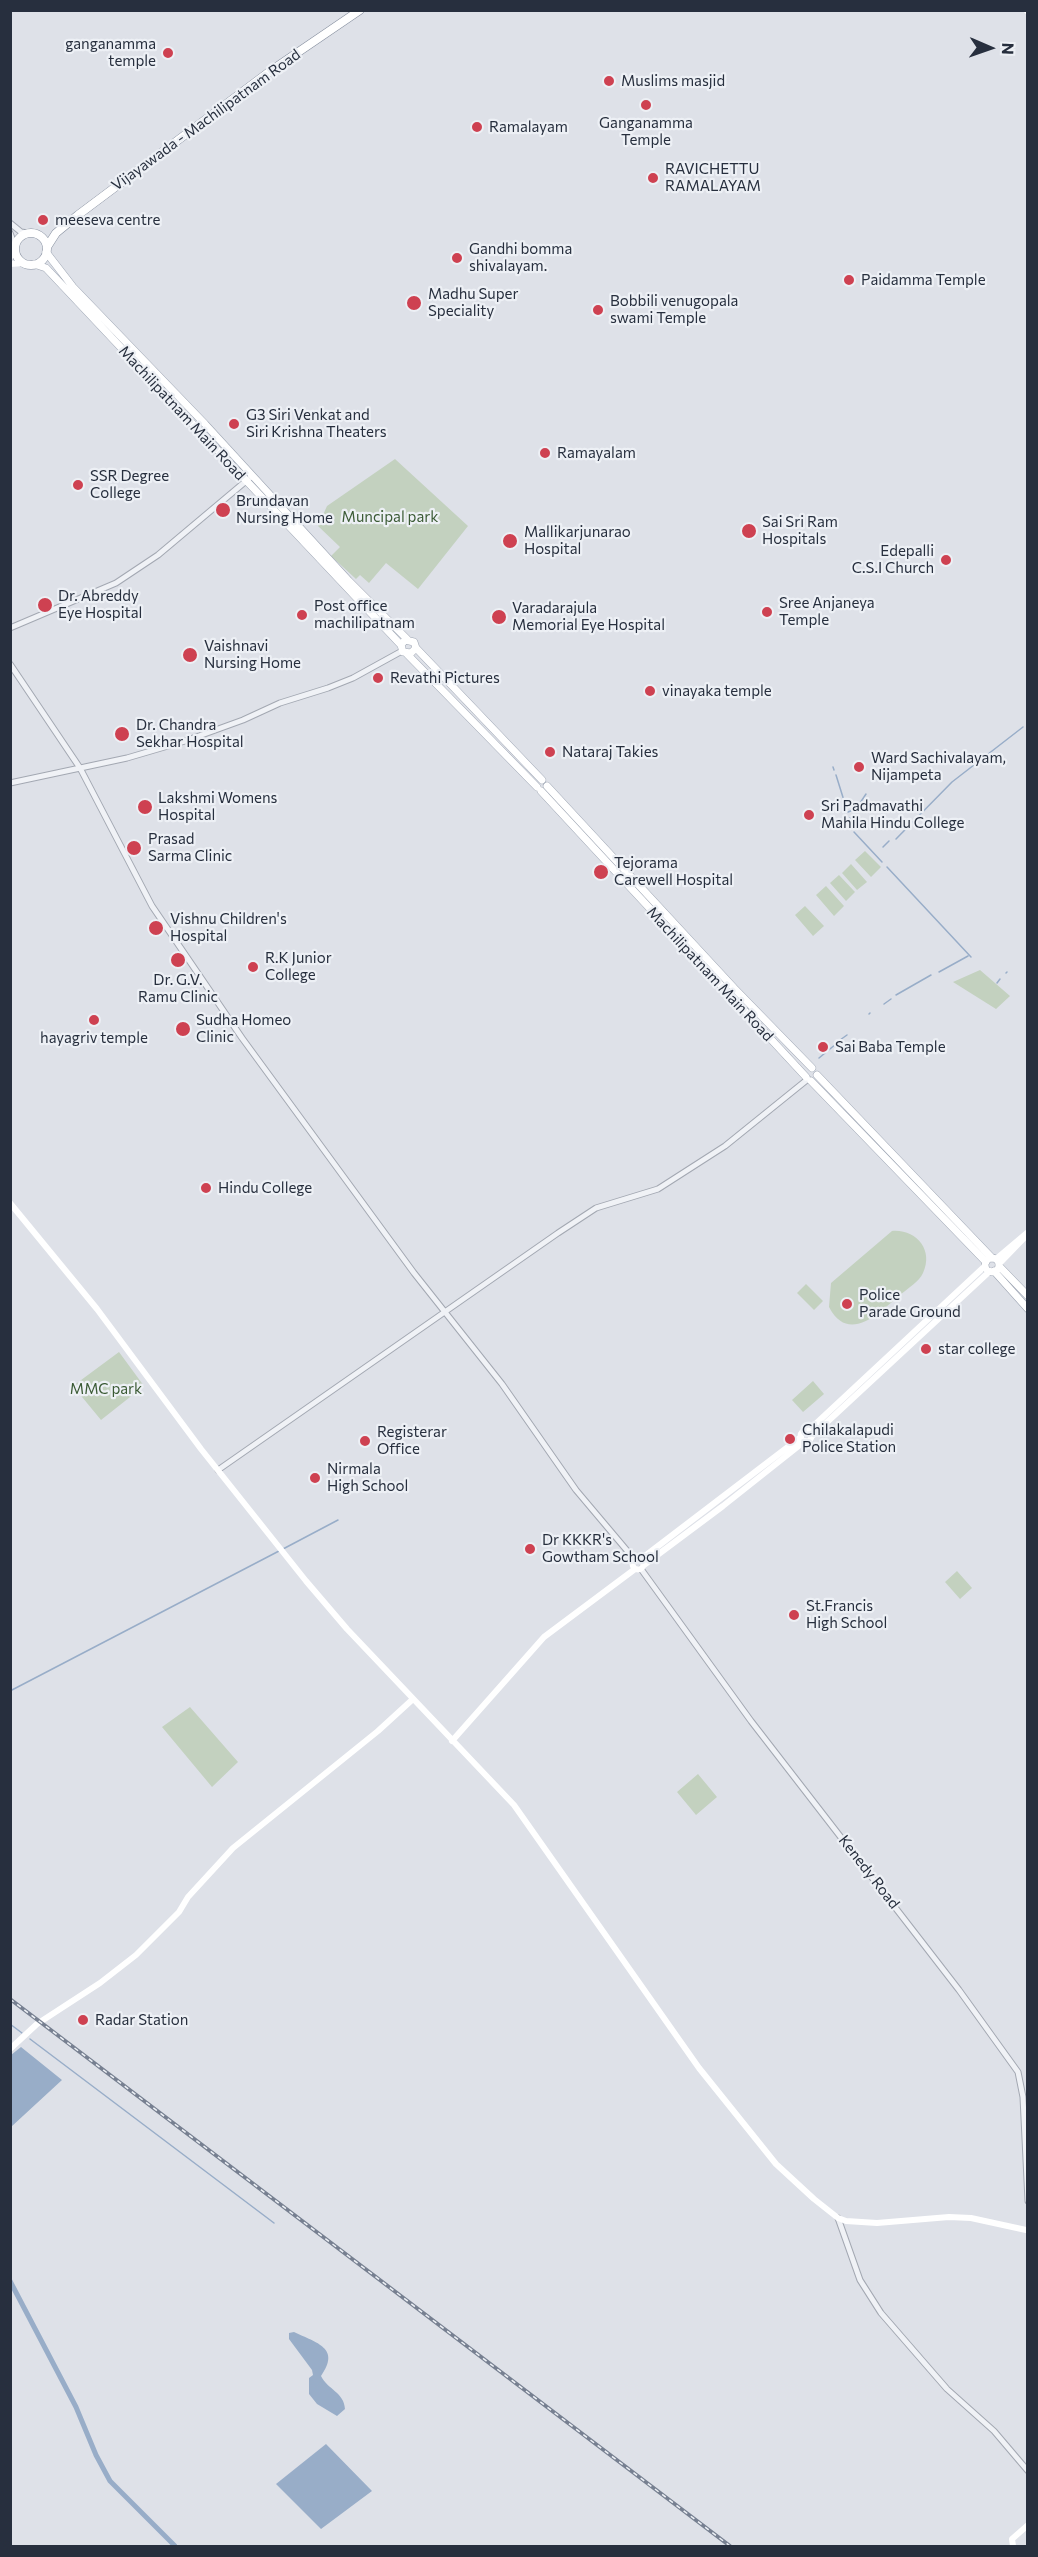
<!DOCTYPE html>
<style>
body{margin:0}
#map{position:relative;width:1038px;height:2557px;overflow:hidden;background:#dee1e8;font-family:Commissioner,sans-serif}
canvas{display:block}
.frame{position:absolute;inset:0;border:12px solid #272f3e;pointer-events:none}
.north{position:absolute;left:960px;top:18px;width:60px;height:60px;-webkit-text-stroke:4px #edf0f5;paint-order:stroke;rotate:92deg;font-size:16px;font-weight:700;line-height:24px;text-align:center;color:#272f3e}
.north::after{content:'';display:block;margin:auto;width:21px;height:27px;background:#272f3e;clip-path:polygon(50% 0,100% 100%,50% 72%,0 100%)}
</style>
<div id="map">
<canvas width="1038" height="2557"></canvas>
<div class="frame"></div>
<div class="north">N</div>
</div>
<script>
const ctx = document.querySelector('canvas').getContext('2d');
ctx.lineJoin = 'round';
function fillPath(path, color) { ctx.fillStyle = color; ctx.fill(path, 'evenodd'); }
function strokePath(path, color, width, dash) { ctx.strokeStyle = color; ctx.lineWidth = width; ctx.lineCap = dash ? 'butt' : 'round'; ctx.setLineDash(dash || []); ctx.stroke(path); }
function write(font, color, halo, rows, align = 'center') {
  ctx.font = font + ' Commissioner,sans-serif'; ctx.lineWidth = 4.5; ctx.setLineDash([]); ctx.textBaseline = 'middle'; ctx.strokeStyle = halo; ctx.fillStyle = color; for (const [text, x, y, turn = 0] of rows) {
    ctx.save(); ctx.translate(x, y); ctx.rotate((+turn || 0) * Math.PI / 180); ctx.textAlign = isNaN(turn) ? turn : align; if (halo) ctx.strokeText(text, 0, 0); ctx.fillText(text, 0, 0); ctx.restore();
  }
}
fillPath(new Path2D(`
 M395,459L468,526L418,589L386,563L369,583L360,575L356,579L331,556L340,547L318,526L327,506Z
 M865,851L881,867L871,877L855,860Z
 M851,864L867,882L857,890L842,873Z
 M839,875L855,892L846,901L830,883Z
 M826,886L844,906L834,916L816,895Z
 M805,906L824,926L813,936L795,915Z
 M980,970L1010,996L996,1009L953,982Z
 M892,1231C916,1229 934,1250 923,1273C919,1282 908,1288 900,1295C880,1312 849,1345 829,1307L831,1283Z
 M806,1284L823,1301L814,1310L797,1293Z
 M119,1352L144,1386L101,1420L73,1386Z
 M813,1381L824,1394L803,1412L792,1400Z
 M957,1571L972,1588L960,1599L945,1582Z
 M190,1707L238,1762L212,1787L162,1727Z
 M698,1774L717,1797L696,1815L677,1792Z`), '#c3d1bf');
fillPath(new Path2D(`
 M21,2047L62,2080L11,2127V2055Z
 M294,2332C317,2343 341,2348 321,2376C328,2390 344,2392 345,2409L337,2416L317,2404L309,2394V2378L313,2375L312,2370L289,2339V2333Z
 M326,2444L372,2491L321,2529L276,2484Z`), '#98adc8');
strokePath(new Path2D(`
 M833,767L834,770
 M836,775L846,807
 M858,806L866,794
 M848,812L853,810
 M850,818L851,822
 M851,824L852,828
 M854,832L882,862
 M896,839L952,782L1023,727
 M883,847L889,841
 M887,867L971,957
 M939,972L968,956
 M1006,973L1007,972
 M997,983L1000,979
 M896,995L931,975
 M884,1004L891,999
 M869,1014L870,1013
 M840,1040L847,1035
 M819,1058L836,1044
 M283,1549L338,1520
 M10,1691L279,1551
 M10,2024L22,2033
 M30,2039L274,2223`), '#98adc8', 1.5);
strokePath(new Path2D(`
 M10,2281L76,2407L96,2455L110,2481L175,2546`), '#98adc8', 5);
const tertiary = new Path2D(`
 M10,223L21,232L28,233
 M10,233L15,246
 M10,628L116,583L158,555L252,476
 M10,664L80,768L152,906L242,1038L414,1273L502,1384L576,1490L635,1560
 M10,783L127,758L185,741L243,720L280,703L328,688L353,678L402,651
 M218,1470L558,1233L596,1208L658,1189L725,1146L808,1079
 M641,1569L751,1721L959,1990L1018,2072L1023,2097L1028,2201
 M838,2218L860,2280L881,2313L947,2389L994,2431L1028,2471`);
const primary = new Path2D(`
 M46,252L73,287L205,424L349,581L407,639
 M34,264L46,268L401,645L403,652L411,653L416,648L414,642L405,640L401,645
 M416,648L542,780
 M407,654L537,787
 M547,786L734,988L812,1068
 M541,791L806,1077
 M817,1075L992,1258
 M811,1081L986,1262
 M985 1265a7 7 0 1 1 14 0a7 7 0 1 1-14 0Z
 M999,1266L1028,1296
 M994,1271L1028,1309`);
const trunk = new Path2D(`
 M15 249a16 16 0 1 1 32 0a16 16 0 1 1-32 0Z
 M47,247L56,233L78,215L269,72L360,10`);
strokePath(tertiary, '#a3a8b2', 7);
strokePath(primary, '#9da5b3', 8);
strokePath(trunk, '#858e9e', 9);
strokePath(tertiary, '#f0f2f6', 5);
strokePath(new Path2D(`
 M1026,10L1028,12
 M10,257L15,251
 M10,264L24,263
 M10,1203L97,1309L201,1449L306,1581L347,1629L514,1805L699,2068L776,2164L814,2199L838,2218L846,2221L877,2223L949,2217L971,2218L1026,2230
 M996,1259L1028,1232
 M999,1264L1028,1234
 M800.5 1436a5.5 5.5 0 1 1 11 0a5.5 5.5 0 1 1-11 0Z
 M808,1431L985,1266
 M811,1437L990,1271
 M632.5 1564a5.5 5.5 0 1 1 11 0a5.5 5.5 0 1 1-11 0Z
 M641,1559L801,1437
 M644,1565L723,1506L805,1441
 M452,1741L544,1637L635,1569
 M10,2049L37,2024L100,1983L136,1955L179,1912L188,1897L233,1848L378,1731L413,1699
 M1013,2546L1012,2539L1028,2525`), '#fff', 6);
strokePath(primary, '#fff', 7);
strokePath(trunk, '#fff', 8);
const rail = new Path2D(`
 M10,1999L730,2546`);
strokePath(rail, '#778091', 4);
strokePath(rail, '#edf0f5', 1.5, [4.5]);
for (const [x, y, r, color] of [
 [168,53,6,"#ce4151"],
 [609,81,6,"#ce4151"],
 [646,105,6,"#ce4151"],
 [477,127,6,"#ce4151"],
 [653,178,6,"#ce4151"],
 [43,220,6,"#ce4151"],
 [457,258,6,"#ce4151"],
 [849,280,6,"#ce4151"],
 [414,303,8,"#ce4151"],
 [598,310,6,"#ce4151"],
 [234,424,6,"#ce4151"],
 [545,453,6,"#ce4151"],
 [78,485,6,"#ce4151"],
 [223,510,8,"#ce4151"],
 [749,531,8,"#ce4151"],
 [510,541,8,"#ce4151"],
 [946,560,6,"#ce4151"],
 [45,605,8,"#ce4151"],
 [767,612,6,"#ce4151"],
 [302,615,6,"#ce4151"],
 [499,617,8,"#ce4151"],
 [190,655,8,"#ce4151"],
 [378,678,6,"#ce4151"],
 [650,691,6,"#ce4151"],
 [122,734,8,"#ce4151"],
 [550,752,6,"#ce4151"],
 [859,767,6,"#ce4151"],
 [145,807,8,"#ce4151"],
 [809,815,6,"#ce4151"],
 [134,848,8,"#ce4151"],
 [601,872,8,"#ce4151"],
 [156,928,8,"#ce4151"],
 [178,960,8,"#ce4151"],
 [253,967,6,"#ce4151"],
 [94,1020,6,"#ce4151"],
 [183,1029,8,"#ce4151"],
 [823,1047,6,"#ce4151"],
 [206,1188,6,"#ce4151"],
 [847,1304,6,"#ce4151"],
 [926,1349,6,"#ce4151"],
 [790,1439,6,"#ce4151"],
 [365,1441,6,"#ce4151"],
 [315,1478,6,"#ce4151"],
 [530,1549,6,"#ce4151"],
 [794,1615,6,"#ce4151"],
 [83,2020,6,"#ce4151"]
]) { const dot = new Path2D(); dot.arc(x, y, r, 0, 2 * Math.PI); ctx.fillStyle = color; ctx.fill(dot); strokePath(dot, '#edf0f5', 2); }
write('15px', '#272f3e', '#edf0f5', [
 ["ganganamma",156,44,"right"],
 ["temple",156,61,"right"],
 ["Muslims masjid",621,81],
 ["Ganganamma",646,123,"center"],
 ["Temple",646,140,"center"],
 ["Ramalayam",489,127],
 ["RAVICHETTU",665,169],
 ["RAMALAYAM",665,186],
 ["meeseva centre",55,220],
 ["Gandhi bomma",469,249],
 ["shivalayam.",469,266],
 ["Paidamma Temple",861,280],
 ["Madhu Super",428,294],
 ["Speciality",428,311],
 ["Bobbili venugopala",610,301],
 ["swami Temple",610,318],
 ["G3 Siri Venkat and",246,415],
 ["Siri Krishna Theaters",246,432],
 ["Ramayalam",557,453],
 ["SSR Degree",90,476],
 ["College",90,493],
 ["Brundavan",236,501],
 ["Nursing Home",236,518],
 ["Sai Sri Ram",762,522],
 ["Hospitals",762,539],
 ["Mallikarjunarao",524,532],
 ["Hospital",524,549],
 ["Edepalli",934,551,"right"],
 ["C.S.I Church",934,568,"right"],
 ["Dr. Abreddy",58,596],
 ["Eye Hospital",58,613],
 ["Sree Anjaneya",779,603],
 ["Temple",779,620],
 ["Post office",314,606],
 ["machilipatnam",314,623],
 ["Varadarajula",512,608],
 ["Memorial Eye Hospital",512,625],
 ["Vaishnavi",204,646],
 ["Nursing Home",204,663],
 ["Revathi Pictures",390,678],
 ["vinayaka temple",662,691],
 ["Dr. Chandra",136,725],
 ["Sekhar Hospital",136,742],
 ["Nataraj Takies",562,752],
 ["Ward Sachivalayam,",871,758],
 ["Nijampeta",871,775],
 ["Lakshmi Womens",158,798],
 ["Hospital",158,815],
 ["Sri Padmavathi",821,806],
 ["Mahila Hindu College",821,823],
 ["Prasad",148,839],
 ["Sarma Clinic",148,856],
 ["Tejorama",614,863],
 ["Carewell Hospital",614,880],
 ["Vishnu Children's",170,919],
 ["Hospital",170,936],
 ["R.K Junior",265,958],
 ["College",265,975],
 ["Dr. G.V.",178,980,"center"],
 ["Ramu Clinic",178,997,"center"],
 ["Sudha Homeo",196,1020],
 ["Clinic",196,1037],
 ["hayagriv temple",94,1038,"center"],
 ["Sai Baba Temple",835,1047],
 ["Hindu College",218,1188],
 ["Police",859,1295],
 ["Parade Ground",859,1312],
 ["star college",938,1349],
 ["Chilakalapudi",802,1430],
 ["Police Station",802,1447],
 ["Registerar",377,1432],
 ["Office",377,1449],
 ["Nirmala",327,1469],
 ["High School",327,1486],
 ["Dr KKKR's",542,1540],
 ["Gowtham School",542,1557],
 ["St.Francis",806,1606],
 ["High School",806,1623],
 ["Radar Station",95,2020]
], 'left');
write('15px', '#272f3e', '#edf0f5', [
 ["Vijayawada - Machilipatnam Road",206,120,-36],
 ["Machilipatnam Main Road",182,413,47],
 ["Machilipatnam Main Road",710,974,47],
 ["Kenedy Road",869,1872,52]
]);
write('15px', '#3a5a34', '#edf0f5', [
 ["Muncipal park",390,517],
 ["MMC park",106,1389]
]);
</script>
